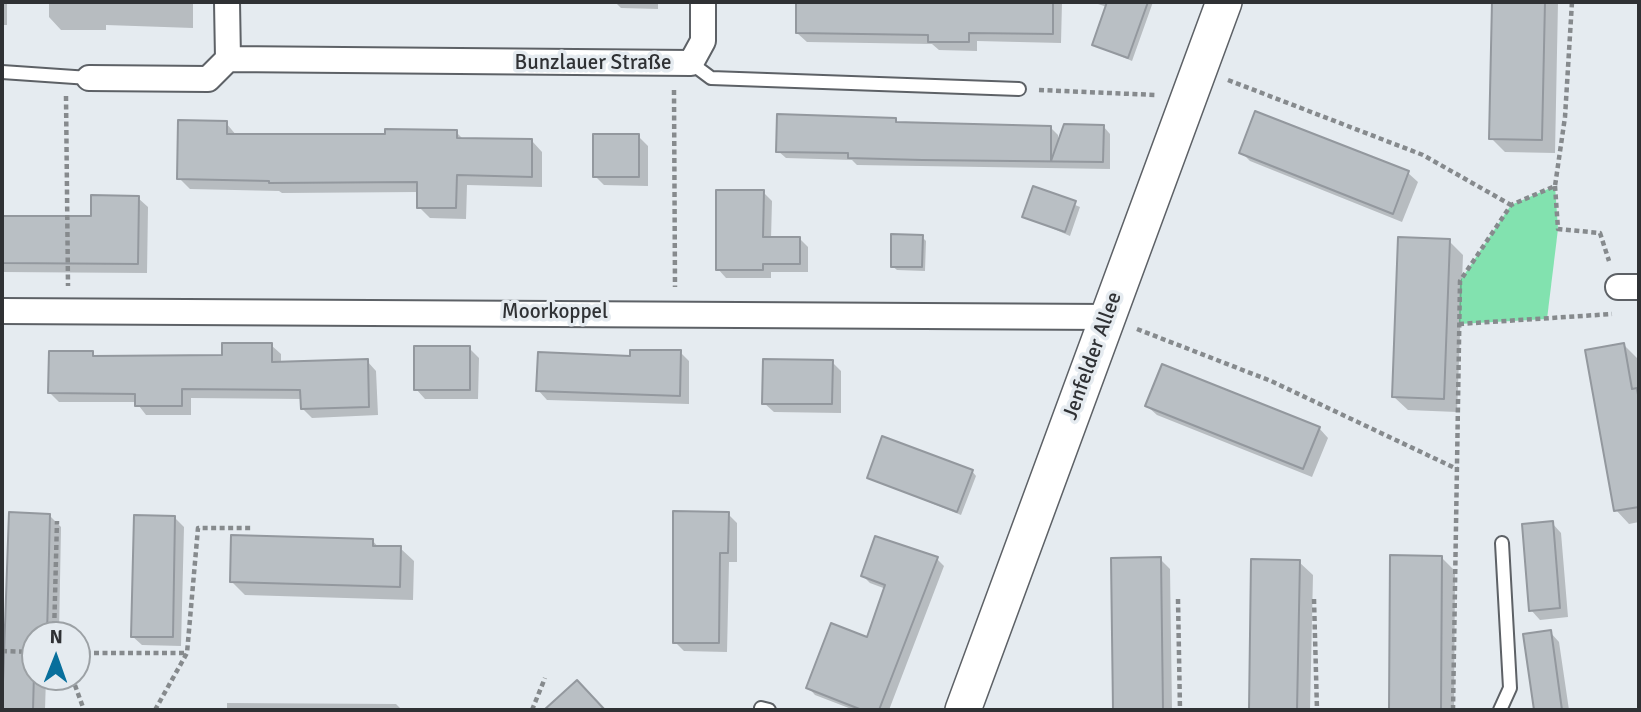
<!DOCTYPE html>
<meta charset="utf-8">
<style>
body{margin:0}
#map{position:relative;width:1641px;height:712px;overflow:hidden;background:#e5ebf0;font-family:Signika,sans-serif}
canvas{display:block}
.frame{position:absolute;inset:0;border:4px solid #2f3134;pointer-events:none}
.north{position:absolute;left:21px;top:621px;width:70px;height:70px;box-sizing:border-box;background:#e5ebf0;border:2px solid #9ca1a5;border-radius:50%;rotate:1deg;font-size:19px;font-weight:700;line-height:28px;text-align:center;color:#2f3134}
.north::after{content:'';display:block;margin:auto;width:24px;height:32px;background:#086f9c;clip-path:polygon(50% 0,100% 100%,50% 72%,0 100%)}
</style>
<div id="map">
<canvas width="1641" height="712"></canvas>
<div class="frame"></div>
<div class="north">N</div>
</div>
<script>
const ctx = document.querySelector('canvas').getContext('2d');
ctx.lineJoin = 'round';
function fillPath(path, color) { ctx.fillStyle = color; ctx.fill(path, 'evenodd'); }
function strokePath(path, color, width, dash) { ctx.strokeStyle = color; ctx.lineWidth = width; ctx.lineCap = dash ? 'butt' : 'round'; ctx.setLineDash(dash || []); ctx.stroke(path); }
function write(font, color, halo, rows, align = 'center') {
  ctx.font = font + ' Signika,sans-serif'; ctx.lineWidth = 7; ctx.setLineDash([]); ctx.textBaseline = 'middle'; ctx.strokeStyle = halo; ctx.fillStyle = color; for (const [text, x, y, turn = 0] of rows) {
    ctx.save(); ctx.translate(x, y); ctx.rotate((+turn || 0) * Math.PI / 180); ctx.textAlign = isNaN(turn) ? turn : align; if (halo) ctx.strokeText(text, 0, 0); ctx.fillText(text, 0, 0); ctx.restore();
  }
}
fillPath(new Path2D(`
 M1555,186L1558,229L1547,319L1459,324L1460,281L1511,205Z`), '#82e2af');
fillPath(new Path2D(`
 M2,2H7V25H2Z
 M49,2H193V28L106,25V30H61L49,17Z
 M615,2H658V9L621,8Z
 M798,2H1062L1061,43L977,41V51L939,50L932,44L807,42L797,33Z
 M1092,2H1153L1132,61L1094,45L1107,7Z
 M1494,2H1558L1555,153L1505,152L1491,138Z
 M1256,113L1408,173L1418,182L1402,222L1250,161L1241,152Z
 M895,120L899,124L1050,127L1058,135V144L1103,126L1110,134V169L857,165L852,160L786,158L778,151Z
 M226,123L237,136H387L456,132L464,140L532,141L542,152V187L467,185L466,219L430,218L419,207V192L282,193L279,191L190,189L179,178Z
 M638,136L648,146V186L604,185L595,176Z
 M1034,188L1080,207L1070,236L1024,216Z
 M763,192L772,201L771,239H800L808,247V272H771V278H726L718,269Z
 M138,198L148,207L147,273L2,272V218H93Z
 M922,237L926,241L925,271L897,270L892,266Z
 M1449,241L1463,255L1457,412L1408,410L1394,397Z
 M271,345L281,354V364L367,361L376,371L378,415L312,418L302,408V399L191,398V415H146L136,402H59L50,393L92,353L97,358L223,357Z
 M1624,345L1638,359L1639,370V522L1629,524L1616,510Z
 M469,348L479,358L478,399H425L416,389Z
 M680,352L689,361V404L547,400L538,390L632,357Z
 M832,362L841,371V413L774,412L764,403Z
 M1147,406L1319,428L1328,438L1312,477L1157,415Z
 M972,471L976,476L961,515L869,478Z
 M728,514L737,523V562H729L727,652L684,651L675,642Z
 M49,515L61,527L59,635H35V677H46L45,710H2V674L6,675Z
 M175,518L184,527L181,646L142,645L132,636Z
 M1552,523L1561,533L1568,617L1540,620L1531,610Z
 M372,540L379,548H400L414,561L413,600L245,595L231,581Z
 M1392,557H1441L1455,571L1454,710H1391Z
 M937,559L944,566L889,710H854L815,695L808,687L868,640L886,589L870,583L863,576Z
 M1113,559H1160L1170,569L1172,710H1115Z
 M1253,561L1299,562L1313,575L1310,710H1250Z
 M1550,632L1559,642L1569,710H1535L1525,635Z
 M227,703L396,704L402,710H227Z`), '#0003');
const building = new Path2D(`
 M796,2H1053V34L969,33V42H928V35L796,33Z
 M1107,2H1148L1128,58L1092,45Z
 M1492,2H1545L1542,140L1489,139Z
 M1255,111L1409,171L1393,214L1239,153Z
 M777,114L896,118V122L1051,126V161L1064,124L1104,125L1103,162L922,160L848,158V153L776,152Z
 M178,120L227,121V134H385V129L457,130V138L532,139V177L457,175L456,208H417V182L269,183V181L177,179Z
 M593,134H639V177H593Z
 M1033,186L1076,201L1065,232L1022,217Z
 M716,190H764L763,237H800V264H763V270H716Z
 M91,195L139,196L138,264L2,263V216H91Z
 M891,234L923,235L922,267H891Z
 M1398,237L1450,239L1444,399L1392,397Z
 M222,343H272V362L368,359L369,407L301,409L300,390L182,389V406H135V394L48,393L49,351H93V356L222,355Z
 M1624,343L1632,389L1637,388L1639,401V507L1614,511L1585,350Z
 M414,346H470V390H414Z
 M630,350H681L680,396L536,391L538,352L630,356Z
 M763,359L833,360L832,404H762Z
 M1162,364L1320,427L1303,469L1145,406Z
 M882,436L973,470L957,512L867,478Z
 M673,511L729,512L728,553H720L719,643H673Z
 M9,512L50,514L47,635H35L33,710H2Z
 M134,515L175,516L173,637H131Z
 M1553,521L1560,608L1529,611L1522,524Z
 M231,535L373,539V546H401L400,587L230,582Z
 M875,536L938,557L879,710H862L806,688L831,623L867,637L885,585L861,576Z
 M1390,555L1442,556L1441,710H1389Z
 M1161,557L1163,710H1113L1111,558Z
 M1251,559L1300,560L1297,710H1249Z
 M1551,630L1562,710H1534L1523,634Z
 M577,680L605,710H544Z`);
fillPath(building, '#b9bfc4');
strokePath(building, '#93989e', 2);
const service = new Path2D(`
 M691,63L711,78L1019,89
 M2,72L89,78
 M761,708L769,710
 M1500,710L1510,688L1502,543`);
const minor = new Path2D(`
 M227,2L228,59
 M89,78L208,79L228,59L691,63L703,41V2
 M1618,287H1639
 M2,311L1108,317`);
const secondary = new Path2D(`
 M963,710L1224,2`);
strokePath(service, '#5d6166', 16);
strokePath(minor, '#5d6166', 28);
strokePath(secondary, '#5d6166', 38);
strokePath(new Path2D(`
 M1228,80L1423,155L1511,205
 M674,90L675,287
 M1039,90L1156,95
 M66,96L68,286
 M1555,186L1558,229L1600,233L1609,261
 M1459,324L1612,314
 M1137,329L1271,381L1457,469
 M1178,599L1180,710
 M1314,599L1317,710
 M54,635L57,521
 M2,651L35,652
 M77,653H187
 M72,677L84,710
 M155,710L187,653L198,528H253
 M532,710L545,678
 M1453,710L1460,281L1511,205L1555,186L1565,117L1572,2`), '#868a8d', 4.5, [5, 3.5]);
strokePath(service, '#fff', 12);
strokePath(minor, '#fff', 24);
strokePath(secondary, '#fff', 35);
write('21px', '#2f3134', '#e5ebf0', [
 ["Bunzlauer Straße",593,63],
 ["Moorkoppel",555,312],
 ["Jenfelder Allee",1093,356,-70]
]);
</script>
